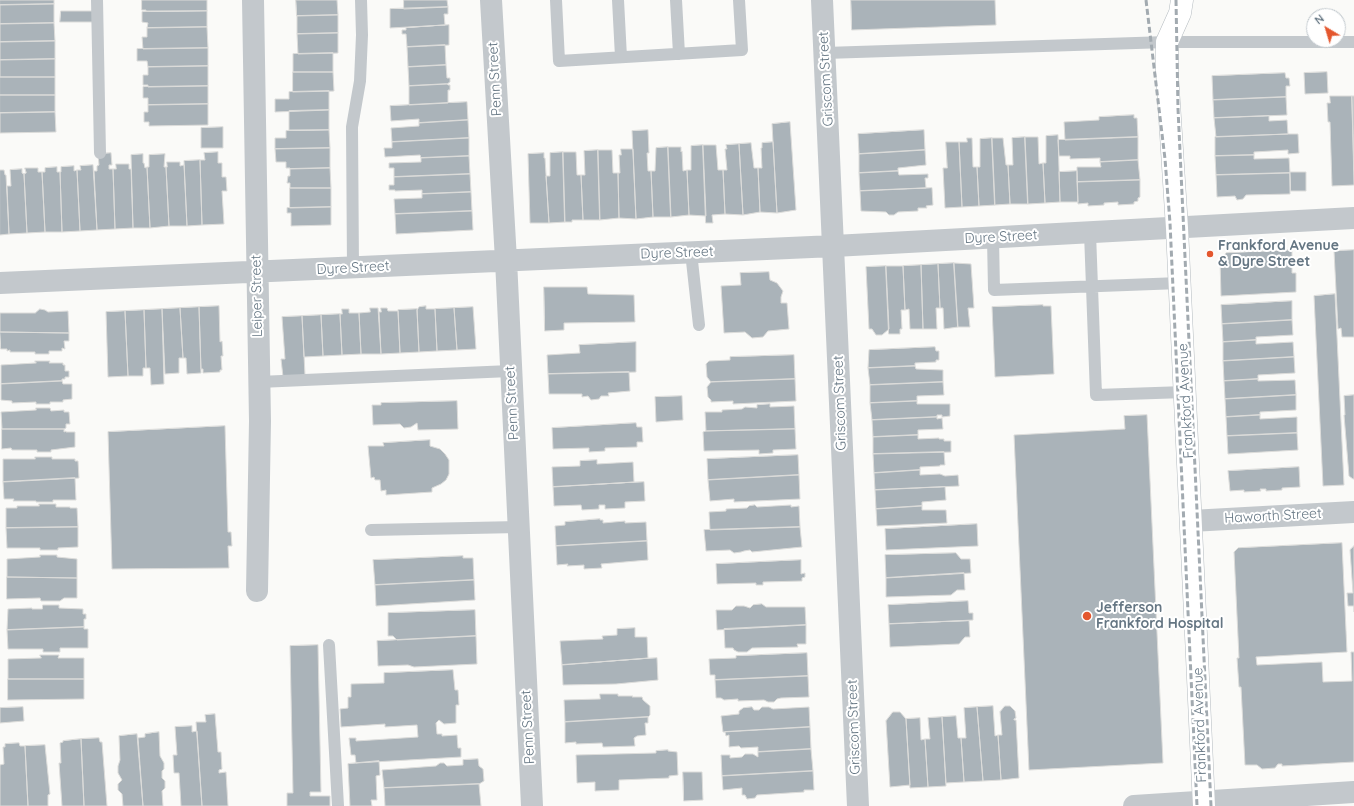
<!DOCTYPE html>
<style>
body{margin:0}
#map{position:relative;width:1354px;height:806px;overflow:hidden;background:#fafaf8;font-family:Quicksand,sans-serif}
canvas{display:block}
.north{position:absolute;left:1306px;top:8px;width:40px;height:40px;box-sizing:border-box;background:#fff;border:1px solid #c1c8cd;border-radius:50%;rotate:322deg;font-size:11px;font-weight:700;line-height:16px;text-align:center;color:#657683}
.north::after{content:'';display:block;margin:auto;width:14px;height:18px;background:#e4572e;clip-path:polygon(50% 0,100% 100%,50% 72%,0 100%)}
</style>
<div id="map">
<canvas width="1354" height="806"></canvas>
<div class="north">N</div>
</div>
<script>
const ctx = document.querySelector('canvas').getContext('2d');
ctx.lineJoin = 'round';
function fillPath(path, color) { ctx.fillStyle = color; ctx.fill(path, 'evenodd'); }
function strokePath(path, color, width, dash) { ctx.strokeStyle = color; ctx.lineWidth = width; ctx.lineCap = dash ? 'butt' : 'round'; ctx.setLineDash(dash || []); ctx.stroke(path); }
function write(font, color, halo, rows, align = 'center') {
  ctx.font = font + ' Quicksand,sans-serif'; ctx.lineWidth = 4; ctx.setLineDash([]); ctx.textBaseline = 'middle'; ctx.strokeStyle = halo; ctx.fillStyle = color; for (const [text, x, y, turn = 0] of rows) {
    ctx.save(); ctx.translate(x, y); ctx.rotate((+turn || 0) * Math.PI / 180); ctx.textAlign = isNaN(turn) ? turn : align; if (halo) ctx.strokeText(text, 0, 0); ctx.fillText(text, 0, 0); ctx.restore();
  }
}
const building = new Path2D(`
 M0,0H54V4L0,5Z
 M142,0H207V11H146V10H142Z
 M296,0H337L338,15L297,16Z
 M404,0H447L448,7L404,9Z
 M851,0H995L996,25L852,30Z
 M54,4V23L0,24V5Z
 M448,7V14H444L445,25L390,28V9Z
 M61,11H93V22H60Z
 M207,11V27L147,28L148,23L142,22V12Z
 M338,15V33L297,34V16Z
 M54,23L55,41L0,42V24Z
 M449,25V45L407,47L406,34H402V30H406V28Z
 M207,27L208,48L143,49L142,37H147V28Z
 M338,33V53L298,54L297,34Z
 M55,41V59L0,60V42Z
 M445,45L446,65L408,67L407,47Z
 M208,48V66L148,67L147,61H137V49Z
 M333,53V72H293V54Z
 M55,59V77H0V60Z
 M446,65L447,78H450V82L447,84L409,86L408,67Z
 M208,66V86L148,87V85H143V75H148V67Z
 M293,72H333L334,91L293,92Z
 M1327,72L1328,93L1305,94L1304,73Z
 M1285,73L1286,78H1289L1290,86H1286V97L1213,100L1212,76Z
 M0,77H55V95H0Z
 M447,84L448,85H450V90H448V103L409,105V86Z
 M208,86V104L148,105V98H143V87Z
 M329,91V110L275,112V99H289V92Z
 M0,95H55V112L0,113Z
 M1330,96H1352L1354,185L1332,186L1330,122H1328L1327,103H1330Z
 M1352,96H1354V170Z
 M1286,97L1287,115L1214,118L1213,100Z
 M467,102L468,120L419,123V119L391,121L390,106Z
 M208,104V125L149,126V122H144V112H148V105Z
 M329,110V130H289V111Z
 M55,112L56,132L0,133V113Z
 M1134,115V118H1137L1138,137L1065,140L1064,122L1099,120V117Z
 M1269,116V121L1287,120L1288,134L1216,137L1214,118Z
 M468,120L469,138L392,142L391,128L419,126V123Z
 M790,122L796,210L777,213L772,124Z
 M223,127V148H201V128Z
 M329,130L330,148L275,149V138H286V131Z
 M648,130L649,153H647L648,171H651L653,217L636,219L632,131Z
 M924,130L925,150L859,154L858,134Z
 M1288,134H1298L1299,153L1288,154V150L1254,152V155L1215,156V137Z
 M1058,135L1060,202L1045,203L1043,163H1046V136Z
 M1025,137H1038L1039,164L1043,163L1045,203L1028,204Z
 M1025,137L1028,204H1010L1008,165H1013L1012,138Z
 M1138,137V160L1100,162V158L1070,159V156H1059L1058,140Z
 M469,138V156L421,158L420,155L385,157L384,148H392V142Z
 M967,138H972L973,167H977L979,206L962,207L959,142H967Z
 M992,138L995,205L979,206L977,167H980V139Z
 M992,138H1003L1006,165H1008L1010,204L995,205Z
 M773,142L777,213L760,212L758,168H762L761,148H762V143Z
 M946,142H959L962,207L945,208L943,168H947Z
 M751,143L754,168H758L760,212L743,215L739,144Z
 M739,144L743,215L725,214L723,170H727L725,149H727L726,145Z
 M703,145L706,216L689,215L687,170H691V146Z
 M703,145H716L718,170H723L725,214L712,215L713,223H706Z
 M668,147H681V152L682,151L683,171L687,170L689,215L671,217Z
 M668,147L671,217H653L651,171H655L656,148Z
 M330,148V168L290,169V168H286V162H276L275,149Z
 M621,149H633L636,219L619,218L618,173H620L619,155H621Z
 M598,150L600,220H583L581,175H585L584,151Z
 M598,150H612L613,173H618L619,218L600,220Z
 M925,150L926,165L898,168V171L859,173V154Z
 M218,152V163H222V177H226L227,191H222L224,224L202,225L200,160H205L204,153Z
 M563,152H576L577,175H581L583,220H572V222H565Z
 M563,152L565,222L549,223L546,176H550V153Z
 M111,153L112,165H109V169H113L115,229L97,230L94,171H97V166L99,165L98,154Z
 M544,153V158H545L549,223H530L528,154Z
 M143,154V163H144L145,168L147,167L150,228H133L131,155Z
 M165,154L164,167H166L169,226L150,228L147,167H149V155Z
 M1254,155V159L1289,158L1290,173L1216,175L1215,156Z
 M469,156L470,174L394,177V168H389V163L421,162V158Z
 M200,160L202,225L187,226L184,161Z
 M1138,160L1140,180L1077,182V167H1101L1100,162Z
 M167,162H180V166L184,165L187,226H169L166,167H167Z
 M116,164H129V169H131L133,228L115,229L113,169H116Z
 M93,165L97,230L80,231L77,170H81L80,166Z
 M74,166V171L77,170L80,231L62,232L60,172H61V167Z
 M57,167V172H60L62,232H45L42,172H45V168Z
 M25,168H38V172H42L45,232L27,233L24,174L26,173Z
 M330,168L331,188H290V183H287L288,176H290V169Z
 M22,169V173L24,174L27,233L9,234L7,186H11L10,170Z
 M0,170H4L5,175H6L9,234L0,235Z
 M898,171L899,175L928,174V178H925L926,188L860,191L859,173Z
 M1077,171L1078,202H1060L1059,172Z
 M1290,172H1306V191H1291Z
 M1290,173V194L1246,195L1243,199L1237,200L1235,196L1217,197L1216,175Z
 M470,174L471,192L422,194V190L395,191V190H389V185H394V177Z
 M1140,180V197L1138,198V201L1134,202V204L1118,205V202L1104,203V205L1088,206V203L1078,204L1077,182Z
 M290,188H331V207L290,208Z
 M932,188L933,205L926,206L927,208H918V211L898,212L894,215H889L886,212L861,211L860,191Z
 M471,192L472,211L395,214L394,199L422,198V194Z
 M331,207V225L291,226V213H287V208Z
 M472,211L473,230L396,234L395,214Z
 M1292,250V273H1296V292L1221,296L1220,260L1226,253Z
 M1354,250V337H1342L1341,328L1338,329L1334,251Z
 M954,263L958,327L944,329L943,308H940L938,264Z
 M954,263L971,264L974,308H968L970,327H958Z
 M938,264L940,308H936L937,329H923L921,265Z
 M921,265L923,329H910L909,309L905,310L903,266Z
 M886,266L889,329L882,335H876L872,329H869L866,267Z
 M886,266H903L905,310H901L902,329H900V334H889Z
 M769,272L770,280L777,283L783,291L781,297V303H787L789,329L768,331L763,337L752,338L745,332L724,333L721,286L741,285L740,273Z
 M544,287H587L588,294L634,295L635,322L564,323V330L545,331Z
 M1335,294L1344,485L1323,486L1314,296Z
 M1292,301V320L1222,324L1221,305Z
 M1043,305V306H1051L1054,374L995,377L992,307Z
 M219,306L220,342L222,341L223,356H221L222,370H220V372L203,373V369H201L199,307Z
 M426,306V309H435L437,351L419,352L417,310L419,307Z
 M199,307L201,373L187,374L186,358H183L180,308Z
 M473,307L476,349L457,350L454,308Z
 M180,308L183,358H179V373L165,374L162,309Z
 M370,308H378L381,354H361L359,313L370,312Z
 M381,308H387L388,311H398L400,353L381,354L379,312H381Z
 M454,308L457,350L437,351L435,309Z
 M40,309L45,310L48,312L68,311L69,333L0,332V313H35Z
 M162,309L164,384L151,385L150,368H146L144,310Z
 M342,309H349V313H359L361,354L342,355L340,314H342Z
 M417,309L419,352L400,353L398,310Z
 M144,310L146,368H143V376H128L125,311Z
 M125,311L128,376L108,377L106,312Z
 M340,314L342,355L323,356L321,315Z
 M321,315L323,356L304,357L302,316Z
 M302,316L305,375L283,377L281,359H285L282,317Z
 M1292,320L1293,335L1256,337V340L1223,342L1222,324Z
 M0,332L69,333V341H64L65,349L62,348V351H49V354H35V352H10V350L7,351V349H1Z
 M1256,340V344L1293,342L1294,357L1223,361V342Z
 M636,342V372L548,374L547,355L580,353L579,345Z
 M935,347L936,351H939V360H936V362L915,363V366L868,368L869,350Z
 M794,355L795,379L711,382L707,377L706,364L709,361L730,360V357Z
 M1294,357L1295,373L1258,375V379L1224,381L1223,361Z
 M35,361H50L49,363H63V365H65V371H69V377H65V379H62V381L1,384V365L36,363Z
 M915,366L916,369L943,370V382L870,385L868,368Z
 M629,372L630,391L608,393L609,396H601L599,399L591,400L588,396L582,397V394H549L548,374Z
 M795,379L796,401L733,404V401L711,402V400L708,397L707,387L711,382Z
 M1258,379V381L1295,380L1296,395L1225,399L1224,381Z
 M62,381L63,384H72V399L63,400V402H50V404H36V402L12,403V401L1,400V384Z
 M943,382L944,395L917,396V401L870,403V385Z
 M1296,395V410L1260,412V415L1226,417L1225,399Z
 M1354,395V479H1353L1349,476L1344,415H1345L1344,396Z
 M682,396L683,420L656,422L655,397Z
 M457,401L458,429L418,430L417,423L411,427L404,428L400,424L373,425L372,405H381V403Z
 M917,401V404H950V416L942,417V415H937V417L872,420L870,403Z
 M770,404V407L794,406L795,429L706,431L705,412H722V410L742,409L745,407L757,408V405Z
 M36,408H50L51,411L64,410V412H69L70,424H66V428L64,429H2L1,412L36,410Z
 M1147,415L1163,763L1029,770L1014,435L1125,429L1124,416Z
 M1260,415V419L1297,417V433L1227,436L1226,417Z
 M937,417V419L942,418L943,429L918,430V435L873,437L872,420Z
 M636,423L637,427H642L643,442H637V447L605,448V451L589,452V448L553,449L552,428Z
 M225,426L228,532H231L232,546H228L229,568L112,569L108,432Z
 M2,429H64V432L66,431V432H75V447L51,450V452H37V450H12L11,448L2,449Z
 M795,429L796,449L773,450V453L759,454V450L704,451L703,432L706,431Z
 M1297,433L1298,450L1228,454L1227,436Z
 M918,435V439L939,438V439H944V441H951V452L873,454V437Z
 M430,440V446L440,449L445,454L449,460V474L446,480L441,484L432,488V492L386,495V490L381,491L380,480H375L374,477L371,478L368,446H384L383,443Z
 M944,452L945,465H940V466L920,467V470L874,473L873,454Z
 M798,455L799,475L708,480L707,459Z
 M35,457H52V459H75V461H78L79,478L3,482V459H35Z
 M597,460V464L633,462L634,482L553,487L552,467L580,466V461Z
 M1299,467L1300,487L1282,488V490L1266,491V489H1260L1261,491L1244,492V490L1230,491L1228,471Z
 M920,470V475L940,474L945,476L958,475L959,486L875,490L874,473Z
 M799,475L800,499L734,502V499L710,501L708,480Z
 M75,478L76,500H53V502H36V501H13L14,499H4L3,482Z
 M644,482L645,501L625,502V508L605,509V505H599V509L582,510L581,505L554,506L553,487Z
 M945,487L946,500L922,502V506L876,509L875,490Z
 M39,504H56V507H70V508H77L78,527L6,528V508H17V506H39Z
 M755,505L757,507L791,505V507L799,506L800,527L710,530L709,512L726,511V509L747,508L749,506Z
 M922,506V510H946L947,523L877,526L876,509Z
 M600,519V520H603V523L625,521V523L646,522L647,541L556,546L555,526L565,525V522Z
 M977,524L978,546L886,550L885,529Z
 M78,527V547L58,548V550H40V548H7L6,528Z
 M800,527L802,547L752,552L750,550L744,551L741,552L734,553L730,550L706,551L704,530Z
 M647,541L648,560L601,564L602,568L584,569V565L567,566L568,564L557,565L556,546Z
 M1342,543L1347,652L1256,657L1257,665L1322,662L1323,682L1352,681L1351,652H1354V762L1282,766V764H1278L1275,768L1262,769L1257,765H1245L1241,687H1239L1237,658H1239L1234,552L1238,548Z
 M1354,546V612V606H1348L1347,593H1353L1350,550Z
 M956,553L961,559H970L971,573L886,578L885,555Z
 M40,555H57V557L77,559V578L7,577V559L40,557Z
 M463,556V558H473L474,580L375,585L373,560Z
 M801,560V574L805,573V577L802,578V581L763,582V585H756V583L717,584L716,564Z
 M964,573L965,590H957L951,595L886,597V578Z
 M7,577L77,578V598H64L60,601H41L40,598L7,599Z
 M474,580L475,600L376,606L375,585Z
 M968,601L969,613H973V620L889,624L888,605Z
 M762,604L766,607H805L806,625L717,630L716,610H732L736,606H744L750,608L753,605Z
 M43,605H59V608L83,609V614H86V619H84V627L7,630L8,609L32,608V609H42Z
 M475,610L476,636L397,640L393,636H388V613Z
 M969,621L970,637H965L959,644L890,647L889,624Z
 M806,625V644H797L798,647L752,648L747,652H738L734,650L733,648H725L724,629Z
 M84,627V629H88V648H60V652H43V649H8L7,630Z
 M635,628V637H647L648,658L562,665L560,641L603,639L602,636L617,635V629Z
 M476,636L477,664L414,667L408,665L378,666L377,641Z
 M318,645L321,792H310V796H330V806H287V793H293L290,646Z
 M807,653L808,676L715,680V675H710L709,659L736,658V656Z
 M40,655H59L58,658H84V679H8V659L41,658Z
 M657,658L658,680L616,684L563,685L562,665Z
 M453,670L455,690H458L459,705H456V723L444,724L439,720L436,723L437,734H442V736L457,735L458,748H461V757L356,763L355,755H351L349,738H356V741L418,737L417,725L385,727V724L341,727L340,709L348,708V697H351V684L384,683V673Z
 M808,676L809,697L781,698L777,699L774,702H768L764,700L738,701V699L724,700L721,698H716L715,680Z
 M8,679H84V699L8,700Z
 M600,694H618V696H633L632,697H642L643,700L650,706V715L648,717L565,722L564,700L600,699Z
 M993,706L995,736L998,735L1001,780L983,781L977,707Z
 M1005,706H1010L1015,711L1016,718L1014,719V720H1016L1019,778L1001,780L998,735H1002L1000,712Z
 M23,707L24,721L0,723V708Z
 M752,707L754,710H759L762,707H769L773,709L809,707L810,727L723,732L721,716L739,714V711L743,708Z
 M977,707L983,781L964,782L961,738H966L964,708Z
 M893,712H900L906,719L910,785L890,787L886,721Z
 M215,714L218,752H221L222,769L219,770V773L226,772L228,806H202L196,722H206L205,715Z
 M956,716L958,738H961L964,782L946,783L942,717Z
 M648,717V723H645L646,735L637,736L634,738L635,746L603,747L602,743L576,744V742L565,743V722Z
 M942,717L946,786L928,787L925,739H930L928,718Z
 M920,718L921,740L925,739L928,787L910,788L906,719Z
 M192,726V732L197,731L202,806H181L179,773H174L173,755H177L175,727Z
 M810,727L811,749L758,752V747L741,748L739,746L729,747V735L726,736L725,732Z
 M159,732L160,756L164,763V769L162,771V778L165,781V788L162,791L163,806H143L138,738L145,737V734Z
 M137,734L143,806H123L122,794L118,790V784L122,780L118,773V766L120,760L119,736Z
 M99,738L100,742H102L107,806H84L81,739Z
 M81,739L84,806H62L59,763H61L60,743L63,742V741Z
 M19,743L20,746H25L28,806H0V765L4,764L3,747H5V744Z
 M45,745L50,794L48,795V806H28L25,746Z
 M811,749L813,771L722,776L721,755H730V758L742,757L745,754H753L758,757V752Z
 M668,750V751L677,752L678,775L669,776V778L619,780V790L595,791V782L577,783L576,755L656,753V751Z
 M478,759L479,766L483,769L484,781L479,784L384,788L382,770L436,766L440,763H444L447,766L463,765V760Z
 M379,761L380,775L376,776L377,800H371L372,806H350L348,764Z
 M813,771L814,790H804V792L757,795L755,798L747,799L745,795H742V788L723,790L722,776Z
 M683,772H702L703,800L684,801Z
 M479,784L481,806H385L384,788Z`);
fillPath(building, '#aab3b9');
strokePath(building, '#dcdcda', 1);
const secondary = new Path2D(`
 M1182,0L1180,13L1167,42V72L1177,228L1204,806`);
strokePath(secondary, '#b3babf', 23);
strokePath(new Path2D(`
 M97,0L100,153
 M556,0L559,61L742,50L739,0
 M618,0L621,57
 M676,0L679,54
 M825,53L1167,42H1354
 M1090,233L1096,395L1185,392
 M993,238L994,290L1180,283
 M691,252L699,325
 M353,268L352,127L360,81L362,35L361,0
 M259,382L510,371
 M371,530L519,527
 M329,645L338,806`), '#c3c8cc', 12);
strokePath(new Path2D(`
 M253,0L260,421L257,591
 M491,0L506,260L532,806
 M822,0L858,806
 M0,283L834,246L1354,218
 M1191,521L1354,512
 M1134,806L1354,792`), '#c3c8cc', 22);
strokePath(secondary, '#fff', 22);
strokePath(new Path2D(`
 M1146,0L1165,159L1170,223L1197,806
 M1176,0L1178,109L1211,806`), '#a2aab0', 3, [6, 3]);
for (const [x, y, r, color] of [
 [1210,254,4,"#e4572e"],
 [1087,616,5,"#e4572e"]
]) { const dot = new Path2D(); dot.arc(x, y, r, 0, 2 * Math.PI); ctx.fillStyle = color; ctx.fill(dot); strokePath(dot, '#fff', 1.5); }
write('14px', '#657683', '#fff', [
 ["Penn Street",495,79,-93],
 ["Griscom Street",826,79,-93],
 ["Dyre Street",1001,237,-3],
 ["Dyre Street",677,253,-2],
 ["Dyre Street",353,268,-3],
 ["Leiper Street",257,296,-91],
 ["Frankford Avenue",1186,401,-93],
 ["Penn Street",512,403,-93],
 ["Griscom Street",840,403,-92],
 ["Haworth Street",1273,516,-3],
 ["Frankford Avenue",1200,725,-92],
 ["Penn Street",528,727,-93],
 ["Griscom Street",854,727,-92]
]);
write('bold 14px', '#657683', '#fff', [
 ["Frankford Avenue",1218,246],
 ["& Dyre Street",1218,262],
 ["Jefferson",1096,608],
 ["Frankford Hospital",1096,624]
], 'left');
</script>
